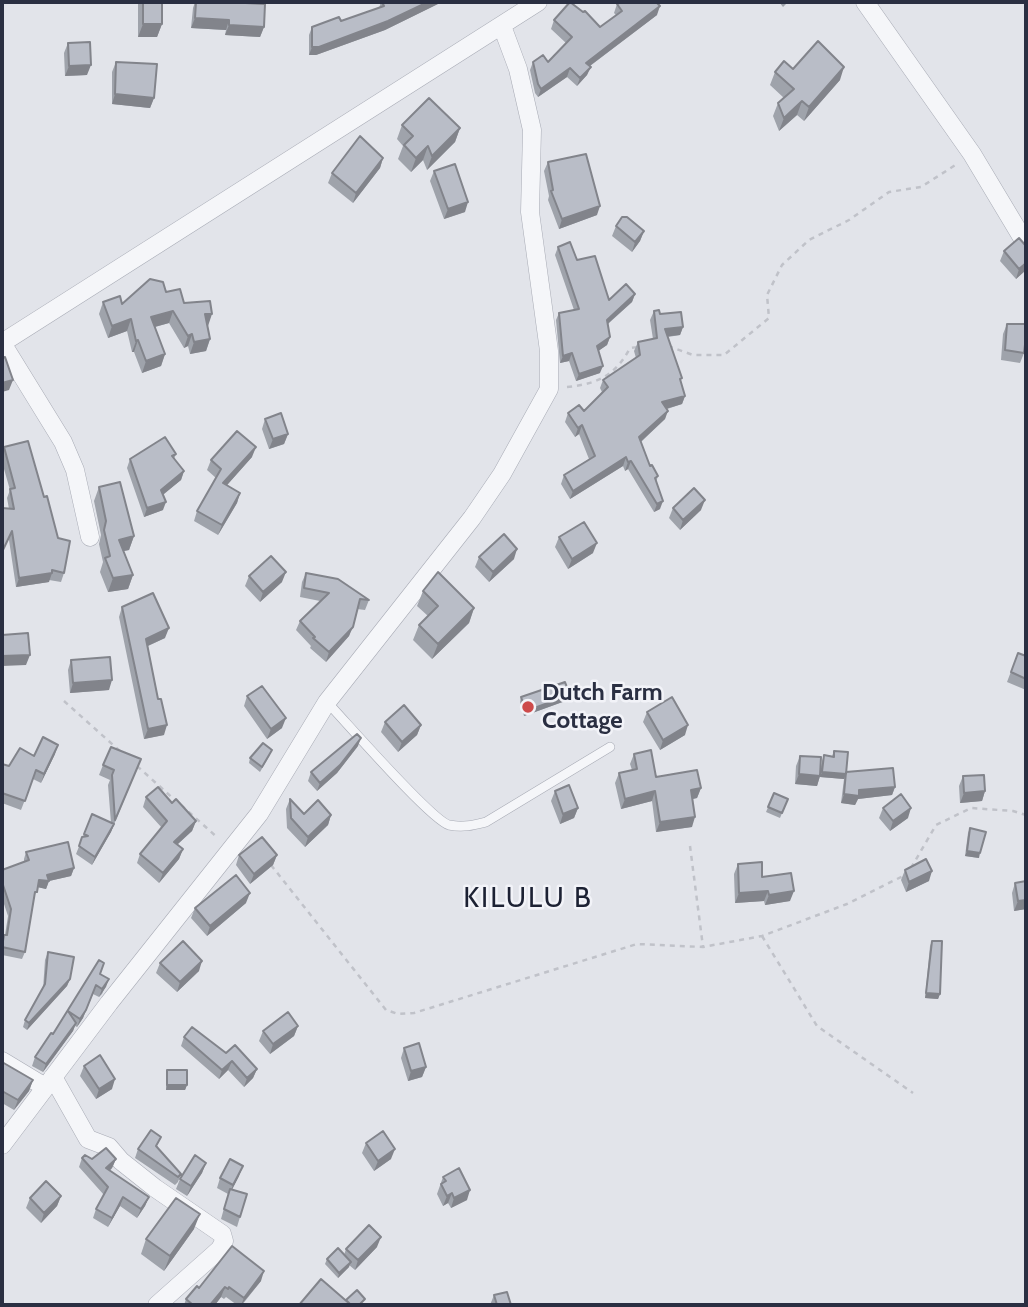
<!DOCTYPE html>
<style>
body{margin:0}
#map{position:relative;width:1028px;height:1307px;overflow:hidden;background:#e2e4ea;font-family:Cabin,sans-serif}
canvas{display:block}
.frame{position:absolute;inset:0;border:4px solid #2a2f42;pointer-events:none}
</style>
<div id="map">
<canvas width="1028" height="1307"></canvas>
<div class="frame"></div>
</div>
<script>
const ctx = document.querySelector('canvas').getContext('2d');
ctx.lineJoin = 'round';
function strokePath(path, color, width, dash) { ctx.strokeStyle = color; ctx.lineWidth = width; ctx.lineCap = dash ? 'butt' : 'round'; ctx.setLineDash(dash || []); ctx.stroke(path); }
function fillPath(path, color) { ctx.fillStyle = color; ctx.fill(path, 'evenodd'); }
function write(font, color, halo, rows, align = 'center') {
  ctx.font = font + ' Cabin,sans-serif'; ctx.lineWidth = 5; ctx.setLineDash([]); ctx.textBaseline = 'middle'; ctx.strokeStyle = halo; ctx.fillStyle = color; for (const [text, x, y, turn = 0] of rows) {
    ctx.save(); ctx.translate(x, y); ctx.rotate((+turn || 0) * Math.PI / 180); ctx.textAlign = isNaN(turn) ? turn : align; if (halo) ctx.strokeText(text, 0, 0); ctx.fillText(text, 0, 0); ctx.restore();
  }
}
const lane = new Path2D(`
 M327,702C346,722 431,820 449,825C463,828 474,825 486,822L610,747`);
const street = new Path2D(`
 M865,2L972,154L1026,244
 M2,343L538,2
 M2,343L63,442L75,470L90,537
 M2,1061L45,1087
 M53,1077L88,1139L109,1147L121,1161L155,1188L222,1234L224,1241L220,1249L157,1305
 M2,1145L109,1003L259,814L327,702L472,518L502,474L549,389V351L530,212L532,130L518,69L502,26`);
strokePath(lane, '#a7aab4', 10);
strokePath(street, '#a7aab4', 19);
strokePath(new Path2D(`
 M668,346L693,355H724L769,318L767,295L782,265L809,240L849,220L889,192L921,187L957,164
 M567,387C597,384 615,376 630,348L638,347
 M64,701L121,752
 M137,766L176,801
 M181,805L218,838
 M690,846L703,947
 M271,865L386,1010L398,1014L414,1013L637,944L703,947L762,936L847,904L905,875
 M911,868L936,825L971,808L1013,811L1026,815
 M762,936L817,1026L913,1093`), '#c0c2c9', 2.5, [5, 5]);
strokePath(lane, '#f5f6f9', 9);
strokePath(street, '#f5f6f9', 18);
fillPath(new Path2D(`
 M138,2H162V24L157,37H138Z
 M195,2H226L264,27L260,37L225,35L226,30L191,28L193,8Z
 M381,2H442L385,30L316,55H309V35L312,27L341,21L379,8Z
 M779,2H788L783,7Z
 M617,4L657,15L590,66L587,75L577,86L567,77L538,97L535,93L530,70L533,62H548L566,43L551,29L554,20L600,27L616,15L614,13Z
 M68,43L87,75L65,76L64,53Z
 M116,62L154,98L150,108L112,104V72Z
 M793,69L840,80L804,121L797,115L779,131L773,116L778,103L784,98L770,85L775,72Z
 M402,125L460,128L455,142L427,170L423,160L411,172L398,159L403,146L397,139Z
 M383,158L380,168L353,203L328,183L332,173Z
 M548,162L597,215L559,229L548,200L549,196L544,171Z
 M434,171L465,212L444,219L430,181Z
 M616,226L644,231L640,241L632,252L612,236Z
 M1026,246V270L1016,279L1000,261L1004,251Z
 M558,247L577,260L609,300L635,294L632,302L608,324L610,337L607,345L598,351L600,373L576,381L569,361L560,363L556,320L559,313L574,310L555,255Z
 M166,292L207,326L210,339L206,351L190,354L188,346L184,348L169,323L155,327L165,354L161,366L142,373L134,352H132L127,331L108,338L99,314L103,302L122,304Z
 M654,311L683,327L680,335L668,337L685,396L682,404L667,409L665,419L641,442L650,466L658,476L656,482L660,509L654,512L628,469L625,471L623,466L570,499L561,484L564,475L589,459L579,434L575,437L565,422L568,413L584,411L602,392L600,388L603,380L636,358L634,351L638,342L653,339L650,320Z
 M1007,324H1026V346H1025L1024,353L1020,363L1001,360L1003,334Z
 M265,419L288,434L284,444L269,449L262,429Z
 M4,447L64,573L61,582L49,580V582L16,587L9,540V509L7,498L10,490L2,462V453Z
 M176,454L174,459L184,471L181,480L163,494V510L144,517L127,468L130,459Z
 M252,457L227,485L240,493L237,503L218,535L194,521L197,511L216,478L207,470L211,460Z
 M99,487L134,536L129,550L123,551L133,575L128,589L108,592L100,572L103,562L99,544L101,535L94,501Z
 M673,508L701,510L680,530L669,518Z
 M559,537L593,553L568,569L555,547Z
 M479,557L514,559L489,582L475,567Z
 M306,573L369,600L365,610L357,609L349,636L326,662L310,648L311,646L296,630L300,621L320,601L300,597L302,582Z
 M249,576L282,582L260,602L245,586Z
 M423,591L474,608L469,623L432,659L413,640L419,625L428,616L417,606Z
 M122,607L165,638L148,646L164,735L144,739L119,617Z
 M1018,653L1026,656V690L1007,682Z
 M71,660L109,690L70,693L68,670Z
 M247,696L282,728L267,739L244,706Z
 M521,697L568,700L524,716L520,702Z
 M647,712L685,735L660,750L643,722Z
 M385,722L421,725L417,735L398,752L381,732Z
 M358,746L337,773L317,791L308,781L311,772Z
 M834,751L847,772L895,787L892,795L858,799L855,805L841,803L844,779L820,777L822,761L824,755L832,756Z
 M55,754L41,783L33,779L21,810L2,803V764L9,766L34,756Z
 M634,754L656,777L701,788L697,798L693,799L692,827L656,832L652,801L621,809L615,783L619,773L632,770L630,764Z
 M270,755L260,772L249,763L250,758Z
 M800,756L820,776L817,786L795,784L796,766Z
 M103,765L137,769L111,832L92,865L76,854L92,814L111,823L108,785L110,780L99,775Z
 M963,776L985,791L982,801L960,803L959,786Z
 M555,791L578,808L574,818L560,824L551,801Z
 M774,793L788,799L780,818L766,812Z
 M146,797L172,803L196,821L192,831L177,845L183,849L179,859L159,883L137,863L140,854L162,828L143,807Z
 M290,799L304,814L331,815L328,825L305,847L287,828L286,809Z
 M883,808L908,818L890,831L879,818Z
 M970,828L979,858L965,856L968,833Z
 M26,852L74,868L71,876L49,881L46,889L38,887L33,899L25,952L22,959L2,955V940L4,935H5L8,916L2,898V870L24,862V859Z
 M239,855H277L273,865L250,884L236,865Z
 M738,864L762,877L790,901L765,905L764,901L735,903L734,874Z
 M905,870L929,881L906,892L901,880Z
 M1026,881V909L1014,911L1012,893L1015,883Z
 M246,903L207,936L191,918L195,908Z
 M932,941L940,994L938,999L925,998L930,946Z
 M48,952L70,979L67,986L27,1030L23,1027L25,1020L43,989L45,960Z
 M160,963L199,971L177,992L156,973Z
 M100,974L109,979L102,994L99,997L93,994L83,1018L77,1027L75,1026L73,1031L43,1072L32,1066L35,1057Z
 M298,1026L294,1036L270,1054L259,1041L263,1031Z
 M184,1037L226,1053L257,1069L253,1078L244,1087L228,1070L219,1079L181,1046Z
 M404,1048L426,1067L422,1077L408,1081L401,1058Z
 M2,1062L33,1080L29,1091L14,1110L2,1103Z
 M84,1066L112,1089L96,1099L80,1076Z
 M167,1070L187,1085L185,1090H166V1075Z
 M366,1143L391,1159L374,1171L362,1153Z
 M158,1146L157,1147L181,1174L178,1182L175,1185L135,1158L138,1149Z
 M82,1158L92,1159H116L112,1168L110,1171L149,1197L145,1206L137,1218L120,1206L108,1227L93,1218L96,1209L104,1195L79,1167Z
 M206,1163L202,1173L187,1196L176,1189L180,1179Z
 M239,1176L232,1190L240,1217L237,1227L221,1219L228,1194L217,1188L220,1178Z
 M443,1177L467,1200L451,1208L448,1203L443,1206L437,1194Z
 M61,1196L57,1206L41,1223L26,1208L30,1198Z
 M194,1229L164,1271L141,1254L146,1239Z
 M377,1247L355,1270L349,1265V1267L338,1278L325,1264L327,1259L344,1255L346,1249Z
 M261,1281L242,1305H237L226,1297L224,1299L221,1297L215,1305H184L186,1299L199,1288Z
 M494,1295L511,1305H490Z`), '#9fa3ab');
fillPath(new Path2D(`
 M428,2H442L385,30L316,55H309L312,47Z
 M660,6L657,15L583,71L586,63Z
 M195,18L229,20L226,30L191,28Z
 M143,24H162L157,37H138Z
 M229,25L264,27L260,37L225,35Z
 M91,65L87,75L65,76L69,66Z
 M591,67L587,75L577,86L580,78Z
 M844,67L840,80L804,121L809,107Z
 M570,68L567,77L538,97L541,89Z
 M115,94L154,98L150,108L112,104Z
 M802,101L797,115L779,131L784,118Z
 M460,128L455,142L427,170L432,156Z
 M428,146L423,160L411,172L416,158Z
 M383,158L380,168L353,203L356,193Z
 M468,202L465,212L444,219L448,209Z
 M600,206L597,215L559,229L562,219Z
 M644,231L640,241L632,252L635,242Z
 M1026,263V270L1016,279L1019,269Z
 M635,294L632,302L604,327L607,320Z
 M173,311L169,323L147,329L151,317Z
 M205,314H212L208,326Z
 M131,319L127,331L108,338L112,326Z
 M683,327L680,335L662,337L665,329Z
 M192,334L188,346L184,348L188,336Z
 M610,337L607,345L594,354L597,346Z
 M210,339L206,351L190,354L194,342Z
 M138,340L134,352H132L136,341Z
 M572,353L569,361L560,363L563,356Z
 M165,354L161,366L142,373L146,361Z
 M603,366L600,373L576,381L579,374Z
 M13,380L9,390L2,392V383Z
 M685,396L682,404L659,411L662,402Z
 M668,411L665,419L636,446L639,437Z
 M582,425L579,434L575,437L578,428Z
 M288,434L284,444L269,449L273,439Z
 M256,447L252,457L220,493L223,483Z
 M626,457L623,466L570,499L573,491Z
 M631,461L628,469L625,471L628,462Z
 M184,471L181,480L158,499L161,490Z
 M240,493L237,503L218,535L222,525Z
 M705,500L701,510L680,530L683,520Z
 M663,501L660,509L654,512L657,504Z
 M166,502L163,510L144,517L147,508Z
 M134,536L129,550L114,553L119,540Z
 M597,543L593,553L568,569L572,559Z
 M517,549L514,559L489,582L493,572Z
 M286,572L282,582L260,602L263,592Z
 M52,573L49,582L16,587L19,578Z
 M133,575L128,589L108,592L113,578Z
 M474,608L469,623L432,659L438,644Z
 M353,627L349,636L326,662L329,652Z
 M169,628L165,638L143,648L146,639Z
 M30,655L26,665L2,666V656Z
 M112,680L109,690L70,693L73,683Z
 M570,695L568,700L524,716L526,711Z
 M286,718L282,728L267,739L271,729Z
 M167,725L164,735L144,739L148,729Z
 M421,725L417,735L398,752L402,742Z
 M688,725L685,735L660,750L663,740Z
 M361,738L358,746L337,773L317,791L320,783Z
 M58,745L55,754L41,783L44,774Z
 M822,772L846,774L844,779L820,777Z
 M799,774L820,776L817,786L795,784Z
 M895,787L892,795L858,799L855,805L841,803L844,794L859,790Z
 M701,788L697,798L687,800L691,790Z
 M655,791L652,801L621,809L625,799Z
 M985,791L982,801L960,803L964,793Z
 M578,808L574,818L560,824L563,814Z
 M911,808L908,818L890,831L893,821Z
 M331,815L328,825L305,847L308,837Z
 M695,817L692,827L656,832L660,822Z
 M196,821L192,831L170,851L174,842Z
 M114,824L111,832L92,865L95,857Z
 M183,849L179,859L159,883L163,873Z
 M967,851L980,853L979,858L965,856Z
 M277,855L273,865L250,884L254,874Z
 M74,868L71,876L49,881L46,889L37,887L39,880L47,875Z
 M932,871L929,881L906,892L909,882Z
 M768,891L764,901L735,903L739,893Z
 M794,891L790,901L765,905L769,895Z
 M250,893L246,903L207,936L210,926Z
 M1026,900V909L1014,911L1018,901Z
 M202,961L199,971L177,992L180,982Z
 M70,979L67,986L27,1030L29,1023Z
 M109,979L106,987L99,997L102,989Z
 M926,993L940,994L938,999L925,998Z
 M86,1010L83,1018L77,1027L80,1019Z
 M76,1023L73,1031L43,1072L46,1064Z
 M298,1026L294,1036L270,1054L273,1044Z
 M232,1061L228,1070L219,1079L222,1070Z
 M426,1067L422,1077L408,1081L411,1071Z
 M257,1069L253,1078L244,1087L247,1078Z
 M115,1079L112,1089L96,1099L99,1089Z
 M33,1080L29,1091L14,1110L18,1100Z
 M167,1085H187L185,1090H166Z
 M395,1149L391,1159L374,1171L378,1161Z
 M116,1159L112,1168L102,1177L106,1168Z
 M206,1163L202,1173L187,1196L191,1186Z
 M243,1166L239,1176L229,1195L233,1185Z
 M470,1190L467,1200L451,1208L454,1198Z
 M452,1193L448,1203L443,1206L447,1196Z
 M61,1196L57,1206L41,1223L44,1213Z
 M123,1197L120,1206L108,1227L112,1218Z
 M149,1197L145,1206L137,1218L141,1209Z
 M200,1214L194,1229L164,1271L170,1256Z
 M381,1237L377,1247L355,1270L358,1260Z
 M351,1262L349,1267L338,1278L339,1273Z
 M264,1271L261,1281L241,1305L244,1298Z
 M225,1287L221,1297L215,1305H210Z`), '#82848b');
const building = new Path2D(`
 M143,2H162V24H143Z
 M196,2H226L265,4L264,27L229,25V20L195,18Z
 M382,2H428L388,21L319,47H312V27L339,17L341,21L384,6Z
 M570,2L583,12L585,11L600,27L622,11L617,4L621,2H656L660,6L586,63L591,67L580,78L570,68L541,89L538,84L533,62L543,55L548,62L572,37L554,20Z
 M818,41L844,67L809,107L802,101L784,118L778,103L794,89L775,72L784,61L793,69Z
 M90,42L91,65L69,66L68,43Z
 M116,62L157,64L154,98L115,94Z
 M429,98L460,128L432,156L428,146L416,158L404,145L413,136L402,125Z
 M360,136L383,158L356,193L332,173Z
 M586,154L600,206L562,219L551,191L553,190L548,162Z
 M455,164L468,202L448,209L434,171Z
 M622,217H627L644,231L635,242L616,226Z
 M1019,238L1026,246V263L1019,269L1004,251Z
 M570,242L577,260L595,256L609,300L626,284L635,294L607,320L610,337L597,346L603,366L579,374L572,353L563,356L559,313L579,309L558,247Z
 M150,279L163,282L166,292L180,289L184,303L210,301L212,314H205L210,339L194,342L192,334L188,336L173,311L151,317L165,354L146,361L138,340L136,341L131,319L112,326L103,302L120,296L122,304Z
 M659,310L660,314L681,312L683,327L665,329L682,378L680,379L685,396L662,402L668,411L639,437L650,466L652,465L658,476L655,478L663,501L657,504L631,461L628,462L626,457L573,491L564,475L595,456L582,425L578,428L568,413L579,405L584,411L608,387L603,380L640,355L638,342L657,338L654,311Z
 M1007,324H1026V336L1024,353L1005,350Z
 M5,357L13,380L2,383V358Z
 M281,413L288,434L273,439L265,419Z
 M237,431L256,447L223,483L240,493L222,525L197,511L221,469L211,460Z
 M165,437L176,454L172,456L184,471L161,490L166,502L147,508L130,459Z
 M28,441L44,497L47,496L58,538L70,541L64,573L52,570V573L19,578L12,531L2,552V508L14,509L10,489L15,488L4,447Z
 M120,482L134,536L119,540L133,575L113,578L105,558L110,556L104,530L106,521L99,487Z
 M694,488L705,500L683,520L673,508Z
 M584,522L597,543L572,559L559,537Z
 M504,534L517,549L493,572L479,557Z
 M271,556L286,572L263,592L249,576Z
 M438,572L474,608L438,644L419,625L438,606L423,591Z
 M306,573L338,579L369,600L360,599L353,627L329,652L313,638L315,637L300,621L329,593L304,588Z
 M153,593L169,628L146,639L158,699H161L167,725L148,729L122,607Z
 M28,633L30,655L2,656V635Z
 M1018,653L1026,656V679L1011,672Z
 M110,657L112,680L73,683L71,660Z
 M565,682L570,695L526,711L521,697Z
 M262,686L286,718L271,729L247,696Z
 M672,697L688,725L663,740L647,712Z
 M404,705L421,725L402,742L385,722Z
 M357,734L361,738L340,765L320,783L311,772Z
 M43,737L58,745L44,774L36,770L25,801L2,793V764L9,766L20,748L34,756Z
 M263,743L272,750L262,767L250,758Z
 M111,747L141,759L115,820L112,775L114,770L103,765Z
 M651,750L656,777L697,770L701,788L691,790L695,817L660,822L655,791L625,799L619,773L637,769L634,754Z
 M834,751L848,752L846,774L822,772L824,755L834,757Z
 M800,756L821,757L820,776L799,774Z
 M893,768L895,787L859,790V796L844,794L846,772Z
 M984,775L985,791L964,793L963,776Z
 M569,785L578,808L563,814L555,791Z
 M158,787L172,803L176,799L196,821L174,842L183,849L163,873L140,854L167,821L146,797Z
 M774,793L788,799L782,813L768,807Z
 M901,794L911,808L893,821L883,808Z
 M290,799L304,814L318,800L331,815L308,837L291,818Z
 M92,814L114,824L95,857L79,846L82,837L88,836L84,834Z
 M970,828L986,832L980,853L967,851Z
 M262,837L277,855L254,874L239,855Z
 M68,842L74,868L47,875L49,881L39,880L37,892H35L25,952L2,947L4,935H7L11,909L2,882V870L29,860L26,852Z
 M926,859L932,871L909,882L905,870Z
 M762,862V877L791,873L794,891L769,895L768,891L739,893L738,864Z
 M236,875L250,893L210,926L195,908Z
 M1026,881V900L1018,901L1015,883Z
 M183,941L202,961L180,982L160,963Z
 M932,941H942L940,994L926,993Z
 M48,952L74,957L70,979L29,1023L25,1020L45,984Z
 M99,960L104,963L100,974L109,979L102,989L96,985L86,1010L80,1019L68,1011L76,1023L46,1064L35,1057L51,1033L53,1034Z
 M288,1012L298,1026L273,1044L263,1031Z
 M192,1027L226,1053L235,1045L257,1069L247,1078L232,1061L222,1070L184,1037Z
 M419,1043L426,1067L411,1071L404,1048Z
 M100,1055L115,1079L99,1089L84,1066Z
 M2,1062L33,1080L18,1100L2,1091Z
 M167,1070H187V1085H167Z
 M151,1130L161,1137L156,1146L181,1174L178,1177L138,1149Z
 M383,1131L395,1149L378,1161L366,1143Z
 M106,1148L116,1159L106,1168L149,1197L141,1209L123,1197L112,1218L96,1209L108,1187L82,1158L85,1155L92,1159Z
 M195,1155L206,1163L191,1186L180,1179Z
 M230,1159L243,1166L233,1185L220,1178Z
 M459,1168L470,1190L454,1198L452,1193L447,1196L441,1184L446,1181L443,1177Z
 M46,1181L61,1196L44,1213L30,1198Z
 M230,1189L247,1194L240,1217L224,1209Z
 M176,1198L200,1214L170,1256L146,1239Z
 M369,1225L381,1237L358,1260L346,1249Z
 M232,1246L264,1271L244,1298L229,1287L228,1289L225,1287L210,1305H193L186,1299L197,1286L199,1288Z
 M338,1248L351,1262L339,1273L327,1259Z
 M321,1279L351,1305H299Z
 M357,1290L365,1299L359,1305H351L346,1300Z
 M507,1292L511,1305H497L494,1295Z`);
fillPath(building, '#b9bdc7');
strokePath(building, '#82848b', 2);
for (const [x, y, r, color] of [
 [528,707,7,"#cd4a4a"]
]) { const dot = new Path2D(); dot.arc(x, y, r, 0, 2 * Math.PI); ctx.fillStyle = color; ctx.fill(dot); strokePath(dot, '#f2f3f8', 2.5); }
write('bold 24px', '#2a2f42', '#f2f3f8', [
 ["Dutch Farm",542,693],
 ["Cottage",542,721]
], 'left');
ctx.letterSpacing = '2px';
write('28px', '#1c2133', '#f2f3f8', [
 ["KILULU B",528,899]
]);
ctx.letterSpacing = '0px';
</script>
